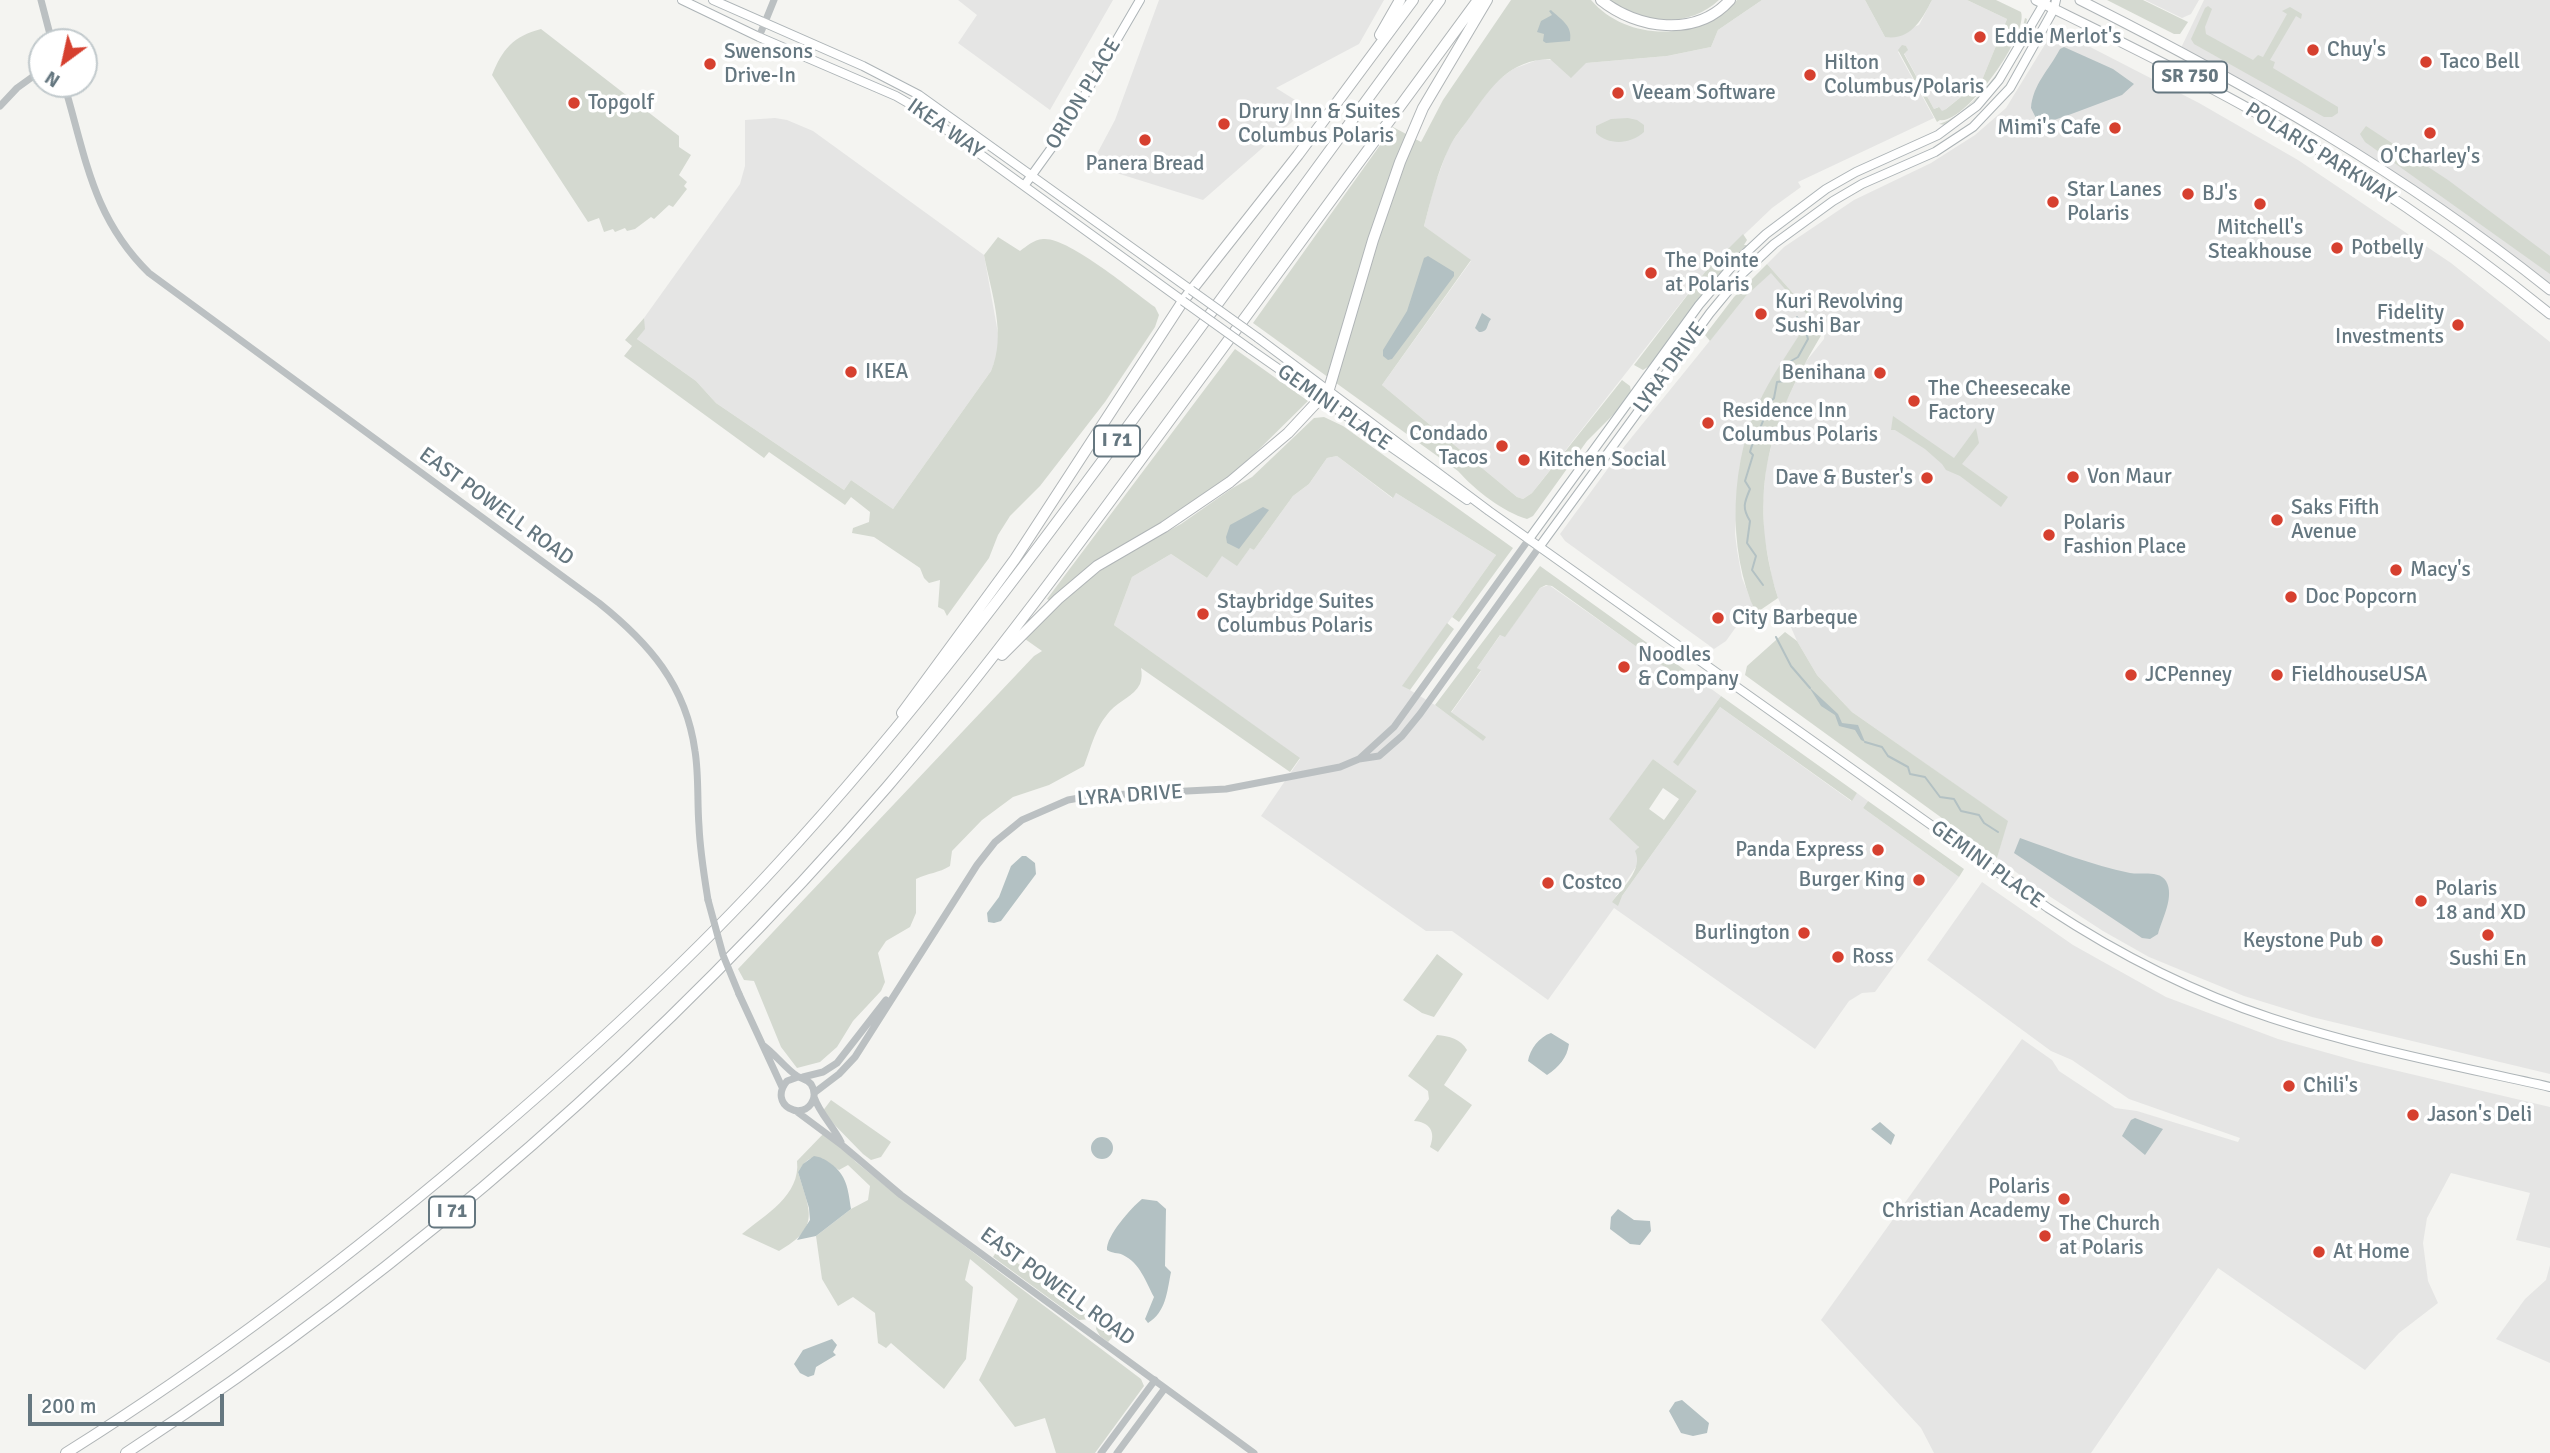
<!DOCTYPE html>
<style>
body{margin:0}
#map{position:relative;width:2550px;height:1453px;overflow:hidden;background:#f4f4f1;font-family:Signika,sans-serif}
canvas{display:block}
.north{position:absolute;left:28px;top:28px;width:70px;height:70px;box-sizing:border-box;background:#fff;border:2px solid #c1c9cc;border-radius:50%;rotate:213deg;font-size:19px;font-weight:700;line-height:28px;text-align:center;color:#657780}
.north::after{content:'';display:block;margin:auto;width:24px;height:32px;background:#d6402f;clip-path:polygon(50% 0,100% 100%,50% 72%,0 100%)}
.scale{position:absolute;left:28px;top:1394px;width:196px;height:32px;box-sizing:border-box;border:4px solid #657780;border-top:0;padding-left:9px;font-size:21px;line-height:24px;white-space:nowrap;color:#657780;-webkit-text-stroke:5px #fff;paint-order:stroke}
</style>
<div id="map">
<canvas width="2550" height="1453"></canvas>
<div class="north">N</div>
<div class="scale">200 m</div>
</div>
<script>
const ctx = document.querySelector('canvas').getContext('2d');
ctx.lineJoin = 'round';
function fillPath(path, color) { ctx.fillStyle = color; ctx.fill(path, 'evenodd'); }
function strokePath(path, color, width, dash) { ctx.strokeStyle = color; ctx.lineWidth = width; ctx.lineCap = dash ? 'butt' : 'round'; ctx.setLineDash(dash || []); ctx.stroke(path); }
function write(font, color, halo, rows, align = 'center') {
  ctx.font = font + ' Signika,sans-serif'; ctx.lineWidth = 7; ctx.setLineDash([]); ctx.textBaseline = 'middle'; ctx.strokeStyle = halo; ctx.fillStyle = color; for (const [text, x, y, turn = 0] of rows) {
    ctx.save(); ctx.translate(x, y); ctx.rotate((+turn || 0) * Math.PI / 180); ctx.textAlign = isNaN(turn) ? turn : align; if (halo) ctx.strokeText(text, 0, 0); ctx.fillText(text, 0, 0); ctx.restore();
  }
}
fillPath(new Path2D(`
 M958,0H1113L1050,110L958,43L977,15Z
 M1159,0H1384L1359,44L1276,88L1308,108L1203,200L1091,165L1115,120Z
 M1762,0H1865L1885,37L1919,25L1932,0H1967L2007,19L1982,80L1942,112L1938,107L1934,109L1904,53L1907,51L1906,46L1898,52L1934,118L1798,182L1801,187L1772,208L1705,272L1532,493L1523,499L1517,497L1382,385L1471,261L1424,226L1434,187L1449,146L1493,84L1513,69L1540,59L1586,63L1667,56L1711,47L1718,30Z
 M2145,0H2199L2191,14L2182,18Z
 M2204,0H2550V290L2458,220L2180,50Z
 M2061,32L2199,103L2298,160L2451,263L2550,342V1074L2312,1017L2244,996L2149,957L2103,931L2043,892L1997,858L2007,821L1852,712L1817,675L1797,641L1778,598L1772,578L1764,536L1763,500L1766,467L1778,419L1804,364L1824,339L1825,329L1767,264L1784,247L1854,200L1931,163L1975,135L2006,108L2052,33Z
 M775,118L787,120L813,131L984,255L999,339L997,356L991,371L893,509L851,480L844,490L716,403L696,381L637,339L644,329V318L740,184L745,166V120Z
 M1771,272L1810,318L1762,396L1740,464L1735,534L1737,550L1742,578L1756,613L1741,620L1726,641L1714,649L1565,541L1560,534L1623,448L1746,296Z
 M1337,456L1392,498L1396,493L1496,555L1403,686L1435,705L1482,740L1485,737L1451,713L1481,671L1477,668L1501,634L1505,636L1540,588L1549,585L1698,690L1703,683L1721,696L1674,761L1678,765L1720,707L1851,801L1857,793L1868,801L1863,808L1959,877L1875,992L1862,993L1849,1001L1815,1049L1614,908L1548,1000L1452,931H1426L1261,816L1300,759L1114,625L1132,577L1171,554L1207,578L1222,555L1251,548L1254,550L1293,496L1309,484L1327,458ZM1653,759L1697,791L1622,896L1612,902L1638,864L1637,855Z
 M1982,882L2073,945L2166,997L2278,1039L2360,1062L2550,1107V1248L2516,1240L2530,1193L2451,1173L2427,1218L2423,1243L2428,1281L2438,1303L2399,1333L2365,1370L2218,1268L2091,1453H1934L1921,1428L1821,1320L2022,1039L2052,1060L2059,1071L2115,1108L2137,1111L2238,1142L2240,1138L2129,1099L2072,1060L2051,1051L1927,960Z
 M2550,1265V1363L2496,1339L2525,1299L2546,1280Z`), '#e5e5e4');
fillPath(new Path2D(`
 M1511,0H1591C1628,43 1700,41 1737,0H1762L1718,30L1711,47L1667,56L1586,63L1571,78L1550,59C1509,60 1492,86 1470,117C1463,127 1454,137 1449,148C1437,173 1431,200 1424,226L1471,260L1382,385L1517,497L1523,499L1532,493L1622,380L1630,386L1631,391L1620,408L1587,441L1533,516L1527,519C1503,512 1475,490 1458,471L1253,323L1393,127L1421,142L1443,100Z
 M1608,0H1719C1686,30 1643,23 1608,0Z
 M1865,0H1932C1922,19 1911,41 1885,37Z
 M1967,0H1996L2021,12C2029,35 1964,125 1940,120L1937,122L1898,50L1902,45L1906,46L1908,50L1904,54L1934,109L1939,107L1942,111L1946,109L1982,80L2007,19Z
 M2107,0H2143L2188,22L2180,34H2174Z
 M2208,6L2212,9L2205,27L2206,34L2253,60L2258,55L2263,57L2287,14L2282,11L2290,7L2302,14L2301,19L2296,16L2270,60L2275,62L2273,68L2338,107V113L2332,117H2324L2194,44L2191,39L2205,8Z
 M2025,18L2027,19L2026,25C2003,72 1987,94 1945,125L1939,124C1971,115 2018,53 2025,18Z
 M541,29L679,136V147L691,155L679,175L687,182L684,186L687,189L673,207L669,205L654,219L651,217L635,229L627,231L625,228L615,232L613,229L604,232L599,218L588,222L492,75C502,50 513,36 541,29Z
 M1628,118L1637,120L1644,125V132C1631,144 1609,146 1596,133V126L1611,119Z
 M2366,126L2448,180L2550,256V274L2365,142L2360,134Z
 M1743,234L1747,240L1744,245H1747L1709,287L1651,365L1643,370L1634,365L1705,272Z
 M998,237L1020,251C1027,246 1033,240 1043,239C1067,236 1133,291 1155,307L1159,315L1155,327L1105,402L1040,486L1010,516L998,535L989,558L947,616L944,610L938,607L940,580L929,583L924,578L920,568L874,537L852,533L853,528L869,522L870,512L851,497L845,505L769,452L764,458L624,356L632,346L625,340L644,318L645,329L637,339L696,381L716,403L844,490L851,480L893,509L991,371C1007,335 991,292 984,255Z
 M1767,264L1825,329C1769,421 1746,491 1778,598L1756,613C1726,549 1730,459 1762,396C1776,369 1794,344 1810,318L1771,273L1746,296L1710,341L1705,335L1734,297Z
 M1235,349L1308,401L1239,469L1194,503L1096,563L1050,601L1047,599Z
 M1893,416L1954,458L1976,428L1979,443L1962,464L2008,497L2001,507L1960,476L1946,470L1942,464L1925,449L1895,430H1891Z
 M1324,417L1343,426L1513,548L1459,622L1452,617L1496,555L1396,493L1393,498L1337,456L1327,458L1309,484L1293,496L1254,550L1250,548L1237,566L1222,556L1207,578L1171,554L1132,577L1114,625L1300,758L1290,772L1141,668C1142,673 1142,679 1140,684C1134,696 1119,701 1110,711C1095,728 1092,745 1084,766L1049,785L1013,797L982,820L952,851L950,866C939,873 928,873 916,879V913L910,927L886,941L878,953L885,982L881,991L853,1021L837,1047L820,1062L797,1068L781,1047L754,981L744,980L738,969L1034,656L1042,651L1025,639L1050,613L1094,575L1126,554L1181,524L1231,489L1252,477L1314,418Z
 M1540,566L1703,683L1698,691L1552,586L1546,585L1540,588L1505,637L1500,635L1477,668L1481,670L1451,712L1486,737L1483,741L1435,705Z
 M1447,623L1454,629L1410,690L1402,686Z
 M1785,632L1797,641L1817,675L1852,712L2008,821L1997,858L1745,675L1747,666Z
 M1721,696L1857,793L1852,801L1720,707L1678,766L1673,762Z
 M1653,759L1697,791L1622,896L1618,906L1612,902C1622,888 1644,869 1635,851L1639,847L1609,819ZM1663,788L1679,799L1664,820L1649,809Z
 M1868,801L1964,869L1959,877L1863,808Z
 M1437,954L1463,974L1434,1017L1422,1013L1403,1000Z
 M1437,1035C1449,1036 1461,1039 1467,1050L1444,1085L1472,1105L1438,1152L1430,1147C1436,1132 1430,1122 1414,1121L1429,1099L1428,1091L1408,1076Z
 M831,1100L891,1142L881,1157L871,1160L863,1154L822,1112Z
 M826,1131L856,1162L888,1188L1141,1379L1144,1386L1095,1453H1056L1045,1418L1015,1427L979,1380L1018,1299L970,1259L965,1280L973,1287L966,1359L944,1389L891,1343L886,1348L878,1343L875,1313L853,1297L838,1306L822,1279L816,1236L851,1209L868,1200L870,1186L848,1165L839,1170C821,1157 812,1149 798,1172C810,1212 821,1227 779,1251L742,1234C765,1215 801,1195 797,1161Z
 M998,1249L1092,1317L1091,1319L1079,1320L993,1257Z
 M1098,1321L1116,1333L1108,1342L1100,1336L1096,1329Z`), '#d4d9d0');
fillPath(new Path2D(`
 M1551,10C1560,19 1573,25 1570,41L1546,43L1543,41L1544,34L1537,32L1541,21L1552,15L1549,11Z
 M2064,47L2113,69L2134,84L2122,95L2066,116L2048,122L2036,118L2031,108C2033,84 2049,70 2060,49Z
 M1428,256L1454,272V276L1392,359L1388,360L1383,356V350L1407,311L1424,258Z
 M1482,313L1491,319C1486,325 1489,332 1479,332L1475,328Z
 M1263,507L1269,510L1239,549L1227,543L1226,537L1230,525Z
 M1809,687L1838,714L1842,723L1858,725L1865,742L1861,740L1855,730L1839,726L1835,715L1821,706Z
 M2020,838C2057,851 2091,865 2130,873C2141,875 2159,870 2166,881C2175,896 2162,919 2158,934L2150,939L2142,938L2014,853Z
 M1022,856H1026L1035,863L1036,874L1001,921L994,923L988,922L987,913L999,897L1011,866Z
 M1551,1033L1569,1044C1567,1058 1559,1067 1547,1075L1528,1061C1530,1049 1539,1037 1551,1033Z
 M2135,1118L2163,1129L2145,1155L2122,1136L2131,1120Z
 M1880,1122L1895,1135L1891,1145L1871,1129Z
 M1091 1148a11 11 0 1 1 22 0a11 11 0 1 1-22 0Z
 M814,1156C821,1157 824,1159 830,1163C847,1175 848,1189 851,1209L816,1236L797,1240L810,1220L809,1208L798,1172L803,1164Z
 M1142,1199L1157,1201L1166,1209L1165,1266L1171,1272C1167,1292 1166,1312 1148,1323L1145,1319L1154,1297C1146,1282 1140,1263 1123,1255C1117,1252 1113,1254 1107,1250C1106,1236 1131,1208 1142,1199Z
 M1618,1209L1634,1220L1650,1221L1651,1231L1640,1245L1630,1244L1610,1229L1611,1217Z
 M832,1339L837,1345L833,1352L836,1355L816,1367L814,1375L808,1377L800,1373L794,1364L803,1350Z
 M1682,1400L1709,1423L1707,1433L1693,1436L1681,1433L1669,1411L1675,1402Z`), '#b3c1c3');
strokePath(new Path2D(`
 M1763,585L1752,570L1756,556L1747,543L1750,521C1742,508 1744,503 1750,489L1745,481L1753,455L1750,452C1753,439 1760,431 1764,418L1761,413L1774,398L1777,382L1784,381L1791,361L1798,357L1808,339L1806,332L1797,317
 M1776,637L1791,666L1810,688
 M1865,742L1882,747L1888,756L1908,767L1910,774L1925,777L1940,797L1954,799L1961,811L1979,815L1984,823L1998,832`), '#b3c1c3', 2);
const secondary = new Path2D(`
 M682,0L759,37L896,96L915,107L1183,301
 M713,0L863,66L919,95L1191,290
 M1024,186L1063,132L1140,0
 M1258,338L1489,511L2048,908C2118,954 2192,992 2271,1018C2362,1048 2457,1066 2550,1087
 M1250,349L1467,500
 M1529,539L1699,305L1734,264L1766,234L1826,189L1856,172L1938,135L1977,106L1999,80L2046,0
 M1540,546L1710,313L1743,273L1774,244L1833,201L1862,184L1935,152L1973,127L2010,88L2054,9L2056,0`);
const primary = new Path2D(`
 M2036,0C2109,36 2182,71 2253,111C2357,171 2457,239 2550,314
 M2080,0C2245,83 2405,174 2550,290`);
const motorway = new Path2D(`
 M1601,0C1637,29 1696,38 1730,0
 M1380,35L1400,0
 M1002,655L1058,599L1097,566L1164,527L1230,482L1288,433L1329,389L1373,240L1400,162L1423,108L1487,0
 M902,713L1015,559L1183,301L1298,155L1413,0
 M66,1453C218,1358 361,1248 496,1132C594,1048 688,962 775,867C913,718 1033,556 1153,392C1249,261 1344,131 1440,0
 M126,1453C409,1268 666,1043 887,787C989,667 1082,540 1175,413C1276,275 1377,137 1478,0`);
strokePath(secondary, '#adb4b7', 10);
strokePath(primary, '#aeb4b7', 11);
strokePath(motorway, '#b0b5b7', 12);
strokePath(new Path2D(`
 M41,0L52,42
 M759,37L774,0
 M64,84C86,157 92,217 149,273L599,603C649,643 686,685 695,751C699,776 697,801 699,826C700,851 704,875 708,900
 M0,106L17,88L42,70
 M1359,759L1394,727L1529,539
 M739,994L782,1087
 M764,1046C776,1055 786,1069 797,1076C802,1079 807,1079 811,1084C814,1089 815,1095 813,1100C804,1123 767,1105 787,1081L798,1077
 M803,1077L823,1072L837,1063L886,1000
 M814,1093L839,1074L855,1057L977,865L995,842L1022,820L1068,800L1090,796L1226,789L1340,767L1359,759L1379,756L1402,736L1420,714L1540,546
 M814,1097C820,1114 833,1126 841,1142
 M796,1111L843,1146L901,1195L1254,1453
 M1101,1453L1155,1380
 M1117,1453L1165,1388`), '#bbc0c2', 7);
strokePath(secondary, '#fff', 8);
strokePath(primary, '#fff', 9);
strokePath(motorway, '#fff', 10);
const secondaryBridge = new Path2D(`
 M1191,290L1258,338
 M1183,301L1250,349`);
strokePath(secondaryBridge, '#adb4b7', 10, []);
strokePath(new Path2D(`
 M708,900L723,955L739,994`), '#bbc0c2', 7);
strokePath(secondaryBridge, '#fff', 8);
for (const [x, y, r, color] of [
 [1980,37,7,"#d6402f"],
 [2313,50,7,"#d6402f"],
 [2426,62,7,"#d6402f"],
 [710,64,7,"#d6402f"],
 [1810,75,7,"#d6402f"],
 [1618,93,7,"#d6402f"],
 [574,103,7,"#d6402f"],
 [1224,124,7,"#d6402f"],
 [2115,128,7,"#d6402f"],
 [2430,133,7,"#d6402f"],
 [1145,140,7,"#d6402f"],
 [2188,194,7,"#d6402f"],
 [2053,202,7,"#d6402f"],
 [2260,204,7,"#d6402f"],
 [2337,248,7,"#d6402f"],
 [1651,273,7,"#d6402f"],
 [1761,314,7,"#d6402f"],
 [2458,325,7,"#d6402f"],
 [851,372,7,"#d6402f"],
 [1880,373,7,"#d6402f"],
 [1914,401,7,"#d6402f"],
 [1708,423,7,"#d6402f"],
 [1502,446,7,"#d6402f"],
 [1524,460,7,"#d6402f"],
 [2073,477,7,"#d6402f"],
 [1927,478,7,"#d6402f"],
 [2277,520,7,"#d6402f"],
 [2049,535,7,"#d6402f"],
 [2396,570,7,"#d6402f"],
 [2291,597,7,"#d6402f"],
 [1203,614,7,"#d6402f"],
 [1718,618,7,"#d6402f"],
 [1624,667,7,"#d6402f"],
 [2131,675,7,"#d6402f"],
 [2277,675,7,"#d6402f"],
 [1878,850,7,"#d6402f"],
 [1919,880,7,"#d6402f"],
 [1548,883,7,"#d6402f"],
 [2421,901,7,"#d6402f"],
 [1804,933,7,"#d6402f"],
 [2488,935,7,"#d6402f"],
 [2377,941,7,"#d6402f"],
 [1838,957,7,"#d6402f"],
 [2289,1086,7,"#d6402f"],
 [2413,1115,7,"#d6402f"],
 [2064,1199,7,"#d6402f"],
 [2045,1236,7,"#d6402f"],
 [2319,1252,7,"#d6402f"]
]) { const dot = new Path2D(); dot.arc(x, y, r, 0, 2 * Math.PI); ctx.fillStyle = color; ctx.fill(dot); strokePath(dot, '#fff', 2.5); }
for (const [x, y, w] of [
 [2190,77,74],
 [1117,441,46],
 [452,1212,46]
]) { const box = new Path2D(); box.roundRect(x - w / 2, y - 15.5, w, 31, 5); ctx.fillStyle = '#fff'; ctx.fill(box); strokePath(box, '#657780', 2); }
write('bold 19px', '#657780', null, [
 ["SR 750",2190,77],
 ["I 71",1117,441],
 ["I 71",452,1212]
]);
write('21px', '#657780', '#fff', [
 ["Eddie Merlot's",1994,37],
 ["Chuy's",2327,50],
 ["Swensons",724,52],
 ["Drive-In",724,76],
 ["Taco Bell",2440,62],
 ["Hilton",1824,63],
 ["Columbus/Polaris",1824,87],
 ["Veeam Software",1632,93],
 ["Topgolf",588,103],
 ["Drury Inn & Suites",1238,112],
 ["Columbus Polaris",1238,136],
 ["Mimi's Cafe",2101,128,"right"],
 ["O'Charley's",2430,157,"center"],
 ["Panera Bread",1145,164,"center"],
 ["Star Lanes",2067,190],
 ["Polaris",2067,214],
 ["BJ's",2202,194],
 ["Mitchell's",2260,228,"center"],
 ["Steakhouse",2260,252,"center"],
 ["Potbelly",2351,248],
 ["The Pointe",1665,261],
 ["at Polaris",1665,285],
 ["Kuri Revolving",1775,302],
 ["Sushi Bar",1775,326],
 ["Fidelity",2444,313,"right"],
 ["Investments",2444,337,"right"],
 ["IKEA",865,372],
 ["Benihana",1866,373,"right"],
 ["The Cheesecake",1928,389],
 ["Factory",1928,413],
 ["Residence Inn",1722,411],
 ["Columbus Polaris",1722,435],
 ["Condado",1488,434,"right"],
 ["Tacos",1488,458,"right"],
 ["Kitchen Social",1538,460],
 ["Von Maur",2087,477],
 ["Dave & Buster's",1913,478,"right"],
 ["Saks Fifth",2291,508],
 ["Avenue",2291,532],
 ["Polaris",2063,523],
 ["Fashion Place",2063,547],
 ["Macy's",2410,570],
 ["Doc Popcorn",2305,597],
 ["Staybridge Suites",1217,602],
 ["Columbus Polaris",1217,626],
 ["City Barbeque",1732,618],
 ["Noodles",1638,655],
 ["& Company",1638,679],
 ["JCPenney",2145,675],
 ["FieldhouseUSA",2291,675],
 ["Panda Express",1864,850,"right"],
 ["Burger King",1905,880,"right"],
 ["Costco",1562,883],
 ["Polaris",2435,889],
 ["18 and XD",2435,913],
 ["Burlington",1790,933,"right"],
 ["Keystone Pub",2363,941,"right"],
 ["Ross",1852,957],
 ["Sushi En",2488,959,"center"],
 ["Chili's",2303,1086],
 ["Jason's Deli",2427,1115],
 ["Polaris",2050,1187,"right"],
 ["Christian Academy",2050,1211,"right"],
 ["The Church",2059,1224],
 ["at Polaris",2059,1248],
 ["At Home",2333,1252]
], 'left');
write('21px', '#657780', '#fff', [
 ["ORION PLACE",1084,94,-59],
 ["IKEA WAY",945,129,35],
 ["POLARIS PARKWAY",2320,154,32],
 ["LYRA DRIVE",1670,368,-54],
 ["GEMINI PLACE",1334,408,35],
 ["EAST POWELL ROAD",496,507,36],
 ["LYRA DRIVE",1130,796,-4],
 ["GEMINI PLACE",1987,865,36],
 ["EAST POWELL ROAD",1057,1287,36]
]);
</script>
